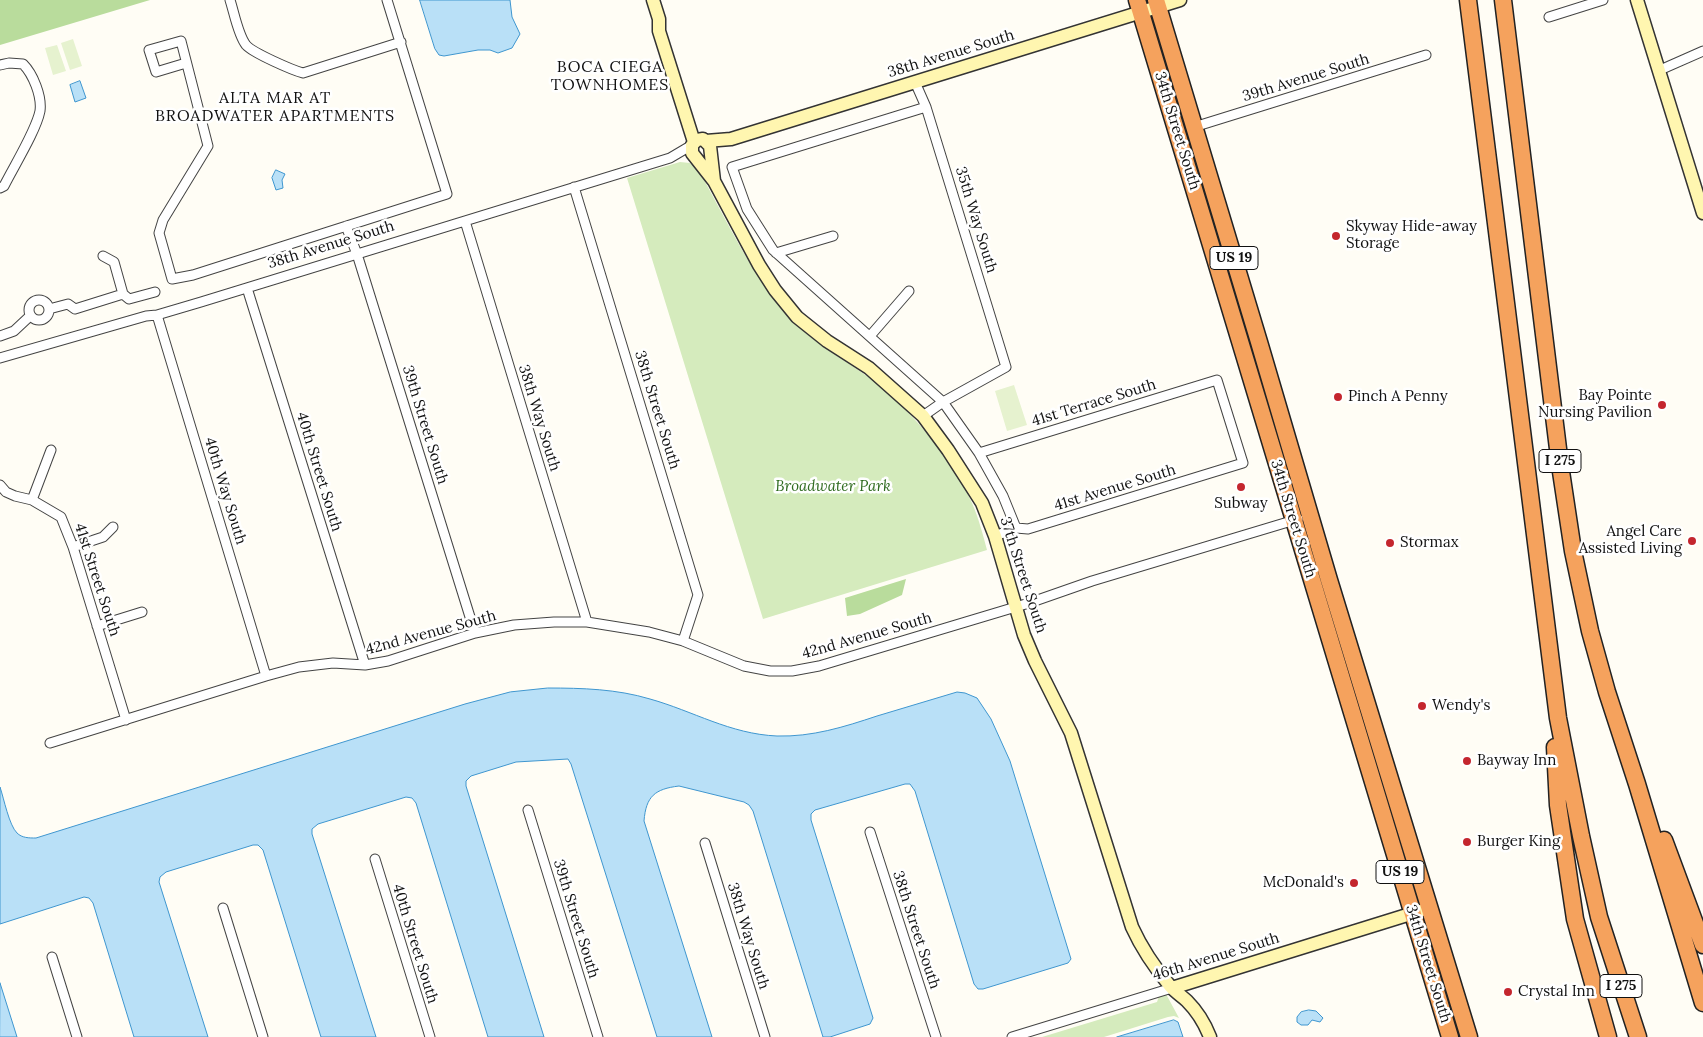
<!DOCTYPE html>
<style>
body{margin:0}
canvas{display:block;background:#fffdf5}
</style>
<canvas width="1703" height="1037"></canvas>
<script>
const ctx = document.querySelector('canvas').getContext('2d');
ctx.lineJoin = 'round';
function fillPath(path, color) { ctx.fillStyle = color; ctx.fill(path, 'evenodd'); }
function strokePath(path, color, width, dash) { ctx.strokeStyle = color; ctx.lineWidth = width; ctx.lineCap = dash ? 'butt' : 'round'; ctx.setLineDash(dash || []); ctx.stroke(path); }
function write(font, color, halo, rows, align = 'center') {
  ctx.font = font + ' Lora,serif'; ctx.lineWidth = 5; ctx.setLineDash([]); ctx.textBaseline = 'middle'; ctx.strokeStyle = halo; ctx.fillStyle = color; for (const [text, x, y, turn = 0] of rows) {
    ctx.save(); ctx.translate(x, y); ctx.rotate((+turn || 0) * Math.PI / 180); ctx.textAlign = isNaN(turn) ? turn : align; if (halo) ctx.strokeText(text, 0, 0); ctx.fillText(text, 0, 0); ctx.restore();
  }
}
fillPath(new Path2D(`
 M680,162L690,163L698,169C728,222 754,282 797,325C821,349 853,364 879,385C913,413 955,463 972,503C979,519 983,535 987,550L763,619L627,178Z
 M1166,994L1179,1018L1174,1016L1168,1017L1104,1037H1042L1157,1002L1159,996Z`), '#d5ebbd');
fillPath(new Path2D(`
 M0,0H150L0,45Z
 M906,579L902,595L860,614L847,616L845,598Z`), '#b9dc9c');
fillPath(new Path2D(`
 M73,39L82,66L70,70L61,43Z
 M57,45L66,71L53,75L45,48Z
 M1014,385L1027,425L1007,431L995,391Z`), '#e6f2cf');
const water = new Path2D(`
 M420,0H510L512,17L520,34L512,48L498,53L490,50H478L444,56L439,55L435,49Z
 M80,81L86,98L75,102L70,85Z
 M276,170L285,174L282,180L283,188L276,190L272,178Z
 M548,688C582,688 617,689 650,699C693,711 730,734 777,736C812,737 844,727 877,716C904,708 930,700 957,692L965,693L977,698L991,719L1010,761L1071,959L1068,963L983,989H978L974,984L915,791L910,784H905L815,810L811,814V820L873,1018L870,1024L830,1037H823L753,811L749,805L744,802L679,786C655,789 646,796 644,821L712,1037H657L571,764L568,759L516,762L471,776L466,781V786L544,1037H488L416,803L412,798L406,797L318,824L312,829V834L376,1037H321L263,850L258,845H253L166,872L160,877L159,882L208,1037H134L93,903L89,898L84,897L0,924V787C4,799 9,825 17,833C22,838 29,838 36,838L465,704L510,692Z
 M0,983L17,1037H0Z
 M1309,1010L1316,1011L1323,1018L1320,1022L1312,1020L1308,1025H1301L1297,1022V1017L1301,1012Z
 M1174,1020L1178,1022L1183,1037H1117Z`);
fillPath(water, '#b9e0f7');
strokePath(water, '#3f96cf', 1);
const street = new Path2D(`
 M230,0C234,12 238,35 246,45C253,53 292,70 303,73L401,42
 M1549,17L1603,0
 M186,63L156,72L149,50L181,41L208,146L163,220L159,233L172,279L193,275L447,194L387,0
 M0,65L9,63L23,64C33,74 42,96 40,111C36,131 14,166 4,186L0,188
 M1660,70L1703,51
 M915,82L926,107L1006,367L943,402L923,416
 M926,107L732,167L747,209L773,250L943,402L979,453L1003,496L1016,528
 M1194,127L1426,55
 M574,187L698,595L683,641
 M465,221L587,622
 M346,226L357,254L475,633
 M776,253L833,236
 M103,256L114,262L123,294L129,299L155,292
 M247,288L365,665
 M29 310a10 10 0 1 1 20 0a10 10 0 1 1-20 0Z
 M49,309L68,304L75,309L123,294
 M157,315L266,676
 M0,336L14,331L30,316
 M870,336L909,291
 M0,358L146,316L157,315L201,302L670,158L692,145
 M979,453L1217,380L1243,463L1028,529L1016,528L995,536
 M0,485L6,492L15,496L32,500L61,517L73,547L126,720
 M32,500L51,450
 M73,547L103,537L113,527
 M97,626L142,612
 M50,743L266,676L299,667L333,663L365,665L388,661L475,633L514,625L554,622H587L649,632L683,641L744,666L770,671H792L819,666L1029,603L1092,581L1298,519
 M528,810L598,1037
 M870,832L936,1037
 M705,843L765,1037
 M375,859L430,1037
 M223,908L263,1037
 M52,957L77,1037
 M1012,1037L1172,988`);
const secondary = new Path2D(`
 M653,0L659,19V31L694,142
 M1637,0L1703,213
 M706,141L731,139L1180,0
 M714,181L710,146L703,139L697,140L692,145V153L714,181L759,265L775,290L797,317L827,341L869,368L923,416L948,450L982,503L995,536L1024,635L1035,661L1071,733L1132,927C1142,949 1155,968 1170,986C1175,992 1182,996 1187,1001C1197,1011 1205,1024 1210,1037
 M1172,988L1420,911`);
const highway = new Path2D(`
 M1137,0L1450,1037
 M1156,0L1259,342L1329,580L1469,1037
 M1468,0L1558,718L1581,836L1599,917L1638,1037
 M1503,0L1560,465L1573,551L1590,631L1607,692L1637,784L1703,1003
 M1555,747L1558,805L1575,919L1608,1037
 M1664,840L1703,945`);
strokePath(street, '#444', 11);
strokePath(secondary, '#333', 15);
strokePath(highway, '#222', 19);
strokePath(street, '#fff', 9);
strokePath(secondary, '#fff6b0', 12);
strokePath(highway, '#f5a25d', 16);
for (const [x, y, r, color] of [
 [1336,236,5,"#c4262e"],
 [1338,397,5,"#c4262e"],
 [1662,405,5,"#c4262e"],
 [1241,487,5,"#c4262e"],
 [1692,541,5,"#c4262e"],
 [1390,543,5,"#c4262e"],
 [1422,706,5,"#c4262e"],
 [1467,761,5,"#c4262e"],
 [1467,842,5,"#c4262e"],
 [1354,883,5,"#c4262e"],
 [1508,992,5,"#c4262e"]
]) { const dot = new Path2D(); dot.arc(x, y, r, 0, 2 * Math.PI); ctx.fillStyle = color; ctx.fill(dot); strokePath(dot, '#fff', 2); }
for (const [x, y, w] of [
 [1234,258,48],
 [1560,461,42],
 [1400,872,48],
 [1621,986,42]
]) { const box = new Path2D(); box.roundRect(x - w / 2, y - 11.5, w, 23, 4); ctx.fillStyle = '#fff'; ctx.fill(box); strokePath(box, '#111', 1); }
write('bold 14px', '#111', null, [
 ["US 19",1234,258],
 ["I 275",1560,461],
 ["US 19",1400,872],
 ["I 275",1621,986]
]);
write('15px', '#111', '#fff', [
 ["38th Avenue South",951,54,-17],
 ["39th Avenue South",1306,78,-17],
 ["34th Street South",1177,131,73],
 ["35th Way South",976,220,73],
 ["38th Avenue South",331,245,-17],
 ["41st Terrace South",1094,403,-17],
 ["38th Street South",657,410,73],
 ["38th Way South",539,418,73],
 ["39th Street South",425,425,73],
 ["40th Street South",319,472,73],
 ["41st Avenue South",1115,488,-17],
 ["40th Way South",225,491,73],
 ["34th Street South",1293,519,73],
 ["37th Street South",1023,575,72],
 ["41st Street South",97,580,72],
 ["42nd Avenue South",431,633,-15],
 ["42nd Avenue South",867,636,-16],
 ["39th Street South",576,919,73],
 ["38th Street South",916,930,72],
 ["38th Way South",748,936,73],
 ["40th Street South",415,944,73],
 ["46th Avenue South",1216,957,-17],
 ["34th Street South",1428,964,73]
]);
write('15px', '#111', '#fff', [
 ["Skyway Hide-away",1346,227],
 ["Storage",1346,244],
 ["Bay Pointe",1652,396,"right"],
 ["Nursing Pavilion",1652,413,"right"],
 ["Pinch A Penny",1348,397],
 ["Subway",1241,504,"center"],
 ["Angel Care",1682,532,"right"],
 ["Assisted Living",1682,549,"right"],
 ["Stormax",1400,543],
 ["Wendy's",1432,706],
 ["Bayway Inn",1477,761],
 ["Burger King",1477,842],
 ["McDonald's",1344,883,"right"],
 ["Crystal Inn",1518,992]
], 'left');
write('italic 15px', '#2f6b1f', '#fff', [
 ["Broadwater Park",833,487]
]);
ctx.letterSpacing = '1px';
write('16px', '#111', '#fff', [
 ["BOCA CIEGA",610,67],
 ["TOWNHOMES",610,85],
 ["ALTA MAR AT",275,98],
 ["BROADWATER APARTMENTS",275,116]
]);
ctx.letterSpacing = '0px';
</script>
